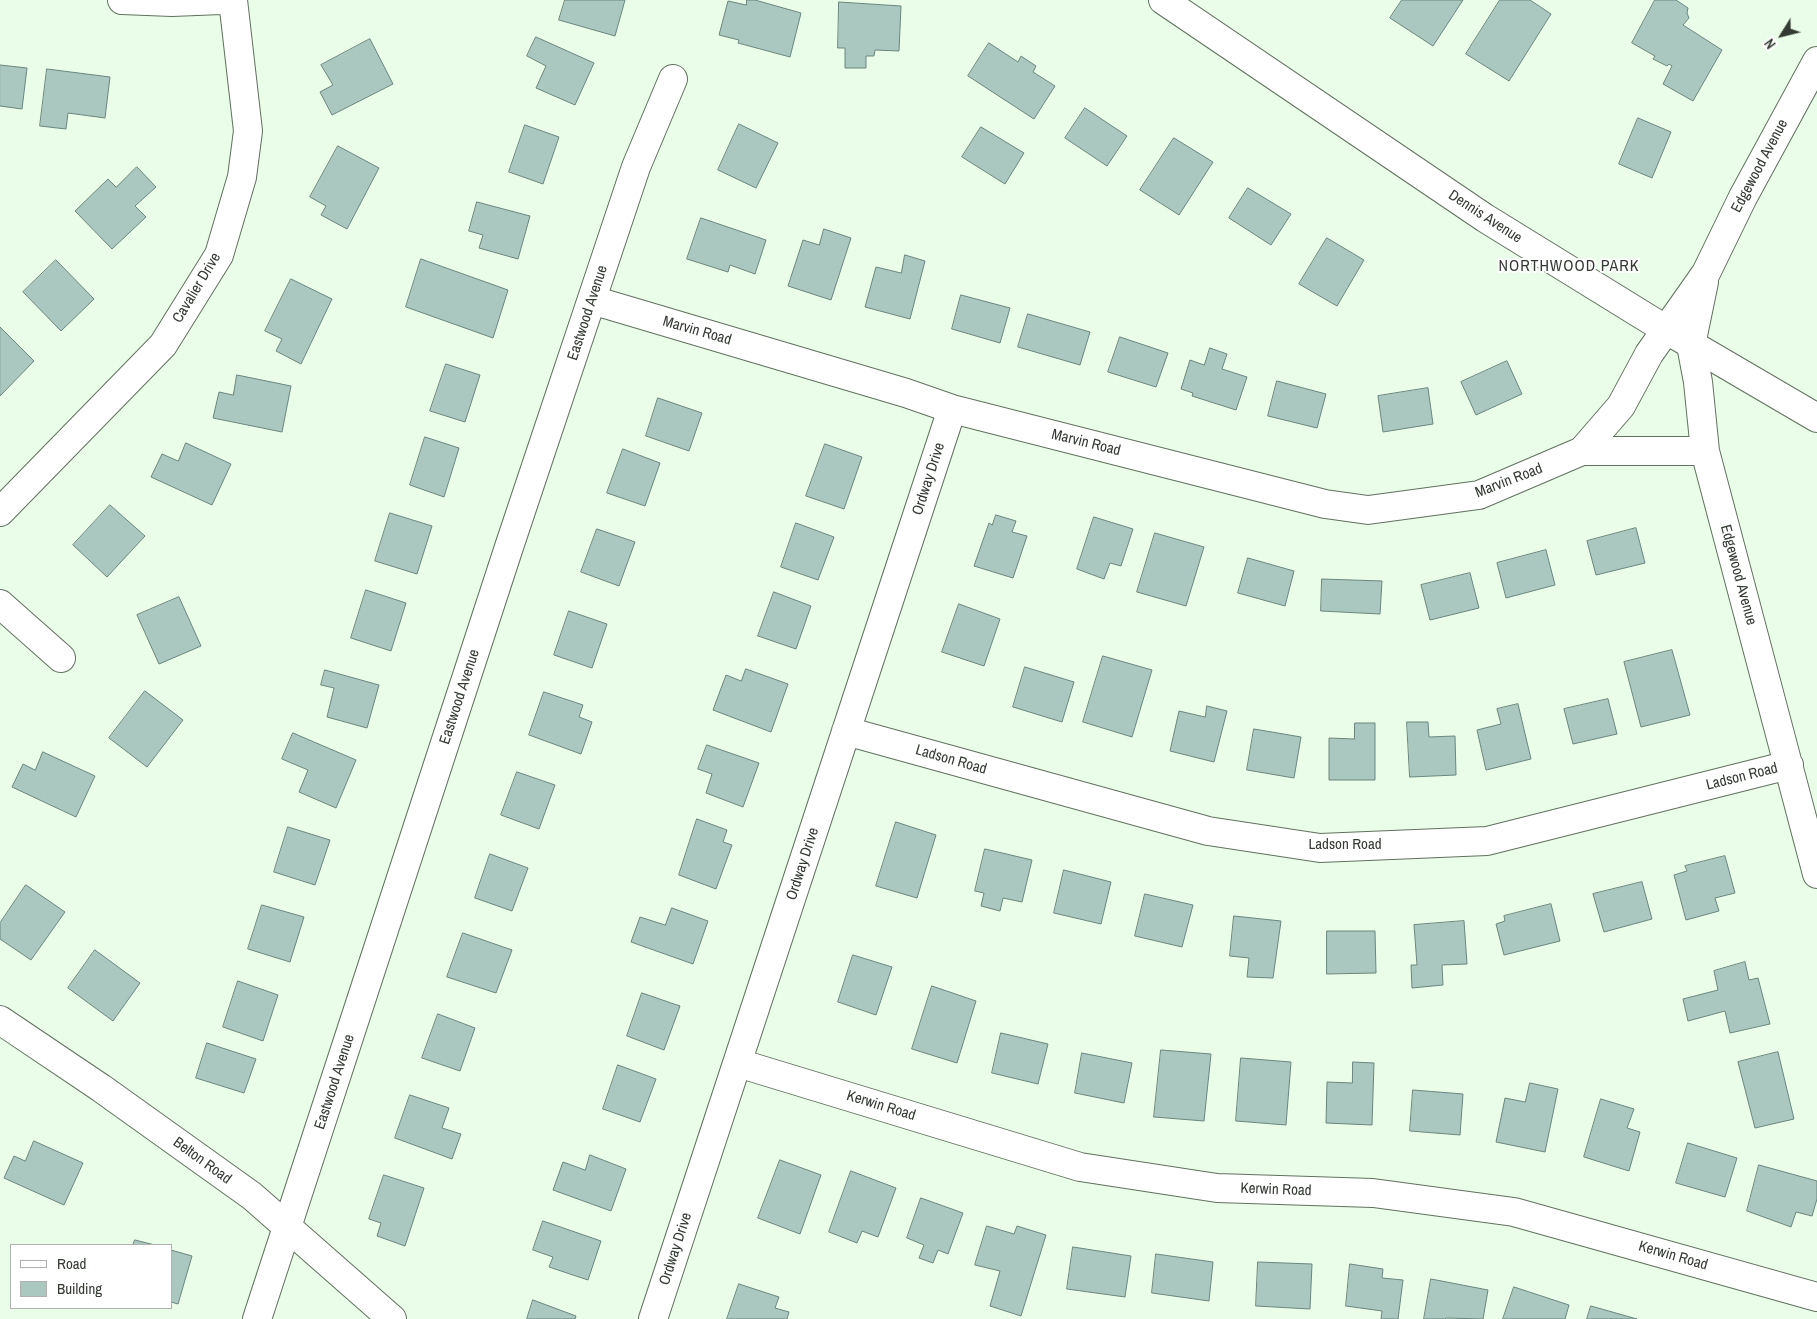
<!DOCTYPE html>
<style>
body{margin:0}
#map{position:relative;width:1817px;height:1319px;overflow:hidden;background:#eafde8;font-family:"Archivo Narrow",sans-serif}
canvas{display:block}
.legend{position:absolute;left:10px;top:1244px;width:162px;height:65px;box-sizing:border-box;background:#fff;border:1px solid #aeb1ad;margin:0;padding:6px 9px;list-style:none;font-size:15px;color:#343b33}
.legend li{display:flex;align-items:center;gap:10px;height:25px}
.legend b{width:25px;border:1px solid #aeb1ad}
.north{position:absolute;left:1757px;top:10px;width:50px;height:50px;-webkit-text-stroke:4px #fff;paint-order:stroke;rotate:234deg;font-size:14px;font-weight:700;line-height:20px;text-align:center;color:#343b33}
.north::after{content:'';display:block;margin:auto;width:18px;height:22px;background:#343b33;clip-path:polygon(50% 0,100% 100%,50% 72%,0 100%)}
</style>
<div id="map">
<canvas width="1817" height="1319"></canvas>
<ul class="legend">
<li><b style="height:6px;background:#fff"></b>Road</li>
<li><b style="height:14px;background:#aac8c0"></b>Building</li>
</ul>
<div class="north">N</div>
</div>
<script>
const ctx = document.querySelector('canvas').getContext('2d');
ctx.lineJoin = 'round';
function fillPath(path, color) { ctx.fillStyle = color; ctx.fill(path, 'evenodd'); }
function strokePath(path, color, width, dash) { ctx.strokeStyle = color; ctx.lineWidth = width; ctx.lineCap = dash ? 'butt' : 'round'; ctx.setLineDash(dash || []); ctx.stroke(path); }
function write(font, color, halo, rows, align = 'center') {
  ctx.font = font + ' "Archivo Narrow",sans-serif'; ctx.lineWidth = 4; ctx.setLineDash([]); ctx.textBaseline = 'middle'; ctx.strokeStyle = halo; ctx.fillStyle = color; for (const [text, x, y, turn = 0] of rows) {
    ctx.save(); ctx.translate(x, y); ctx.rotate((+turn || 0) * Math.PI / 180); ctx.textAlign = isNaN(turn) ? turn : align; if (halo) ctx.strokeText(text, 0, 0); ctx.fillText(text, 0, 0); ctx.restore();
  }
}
const building = new Path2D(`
 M565,0H625L615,36L559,20Z
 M747,0H755L801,13L790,57L738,43L739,40L719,35L728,1L746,5Z
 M1402,0H1463L1433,46L1390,18Z
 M1500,0H1530L1551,14L1509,81L1466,54Z
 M1655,0H1676L1688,8L1687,13L1689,18L1683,25L1722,50L1693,101L1663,84L1672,66L1669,64L1667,66L1653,59L1655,56L1632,43Z
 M839,2L901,6L899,51L875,50L874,56H866V68H845V48H838Z
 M536,37L594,63L575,105L536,88L546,66L527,56Z
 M370,39L393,84L332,115L320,92L333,85L321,65Z
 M989,43L1018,62L1021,56L1036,66L1033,72L1055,86L1034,119L968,76Z
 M0,65L27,68L22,109L0,106Z
 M47,69L110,77L105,118L68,113L66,129L40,126Z
 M1085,108L1127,136L1107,166L1065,138Z
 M1638,118L1671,132L1652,178L1619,164Z
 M739,124L778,143L756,188L718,170Z
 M525,125L559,137L543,184L509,172Z
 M981,127L1024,153L1005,184L962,157Z
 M1174,138L1213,162L1179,215L1140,190Z
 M338,146L379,168L347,229L321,215L326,206L310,197Z
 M137,167L156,187L135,206L146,217L112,249L75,211L108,179L116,187Z
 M1248,188L1291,214L1271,245L1229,218Z
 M477,202L530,216L518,259L479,248L483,235L469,231Z
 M701,218L766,240L755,274L730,265L728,272L687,259Z
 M824,229L851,238L831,300L788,286L803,240L819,245Z
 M1327,238L1364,260L1337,306L1299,284Z
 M905,255L925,261L910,319L865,307L876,267L901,273Z
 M421,259L508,290L493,338L406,307Z
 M56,260L94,299L61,331L23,292Z
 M291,279L332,299L301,364L276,351L282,339L265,331Z
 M961,295L1010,308L1000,343L952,329Z
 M1028,314L1090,332L1080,365L1018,347Z
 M0,327L34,361L0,396Z
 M1120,337L1168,353L1156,387L1108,372Z
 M1210,348L1227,354L1222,369L1247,377L1236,410L1192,396L1193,393L1181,389L1190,360L1204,365Z
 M1507,361L1522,394L1476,415L1461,382Z
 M446,364L480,375L465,422L430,411Z
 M237,375L291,386L282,432L213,418L219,392L233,395Z
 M1277,381L1326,394L1317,428L1268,416Z
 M1428,388L1433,424L1383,432L1378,396Z
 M658,398L702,413L689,451L646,436Z
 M425,437L459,448L444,497L410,485Z
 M186,443L231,464L212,505L151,477L162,454L178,461Z
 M825,444L862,457L844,509L806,496Z
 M623,449L660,463L645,506L607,493Z
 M110,505L145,536L107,577L73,545Z
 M390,513L432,526L417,574L375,561Z
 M996,515L1016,521L1012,532L1027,536L1013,578L974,566L989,523L992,525Z
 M1094,517L1133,529L1121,566L1110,563L1104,579L1077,569Z
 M796,523L834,537L818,580L781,567Z
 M1636,528L1645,563L1596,575L1587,541Z
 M597,529L635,542L619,586L581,572Z
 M1155,533L1204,547L1186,606L1137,592Z
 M1546,550L1555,585L1506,598L1497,563Z
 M1248,558L1294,571L1285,606L1238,593Z
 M1470,573L1479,608L1430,620L1421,585Z
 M1322,579L1382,581L1380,614L1321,611Z
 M366,590L406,603L391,651L351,638Z
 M774,592L811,606L796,649L758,636Z
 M179,597L201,646L159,664L137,615Z
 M959,604L1000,619L984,666L942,652Z
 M569,611L607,624L592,668L554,655Z
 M1672,650L1690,715L1641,727L1624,662Z
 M1103,656L1152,670L1132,737L1083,722Z
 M1025,667L1074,682L1062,722L1013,707Z
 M746,669L788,684L771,732L713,710L726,675L741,681Z
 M325,670L379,685L367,728L327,717L334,688L321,685Z
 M145,691L183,720L147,767L109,738Z
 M544,692L583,705L579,717L592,722L581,754L529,735Z
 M1608,699L1617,734L1573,744L1564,709Z
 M1518,704L1531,759L1486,770L1477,730L1501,724L1497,709Z
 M1207,706L1227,711L1214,762L1170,751L1179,711L1205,717Z
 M1407,722H1428L1429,737L1455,736L1456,775L1410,777Z
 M1355,723H1375V780H1329V738L1354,739Z
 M1254,729L1301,737L1294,778L1247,770Z
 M293,733L356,760L336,808L299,792L308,770L282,759Z
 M707,745L759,763L743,807L706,793L712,774L698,769Z
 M43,752L95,776L76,817L12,787L23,764L35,770Z
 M517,772L555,785L539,829L501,815Z
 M697,819L727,830L723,842L732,845L716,889L679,875Z
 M896,822L936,835L917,898L876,886Z
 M288,827L330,840L315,885L274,872Z
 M985,849L1032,860L1022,902L1003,898L1000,911L981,906L984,893L975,891Z
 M490,854L528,868L512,911L475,898Z
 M1725,856L1735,893L1715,898L1719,911L1686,920L1674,875L1687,871L1685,866Z
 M1064,870L1111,882L1101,924L1054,913Z
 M1642,882L1652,919L1604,932L1593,894Z
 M26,885L65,912L31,960L0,939V923Z
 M1145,894L1193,905L1182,947L1135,936Z
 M1551,904L1560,941L1504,955L1496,924L1505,921L1504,916Z
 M262,905L304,917L290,962L248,949Z
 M672,908L708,921L693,964L631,942L640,917L665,925Z
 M1234,916L1281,921L1273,978L1247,977L1249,958L1230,956Z
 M1464,921L1467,964L1442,965L1443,985L1412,988L1411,965H1417L1414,925Z
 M1327,931H1375L1376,973L1327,974Z
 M463,933L512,950L496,993L447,977Z
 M95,950L140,983L113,1021L68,988Z
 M853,955L892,967L876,1015L838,1002Z
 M1745,962L1749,980L1758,978L1770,1024L1730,1033L1725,1011L1688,1021L1683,999L1718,990L1714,971Z
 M238,981L278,995L263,1041L223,1027Z
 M932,986L976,1001L957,1063L912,1049Z
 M642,993L680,1006L664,1050L627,1036Z
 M438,1014L475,1028L460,1071L422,1058Z
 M1001,1033L1048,1044L1038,1084L992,1073Z
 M207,1043L256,1059L244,1093L196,1078Z
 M1161,1050L1211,1054L1204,1121L1154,1117Z
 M1778,1052L1794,1119L1755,1128L1738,1062Z
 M1082,1053L1132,1063L1124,1103L1075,1093Z
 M1241,1058L1291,1062L1286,1125L1236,1121Z
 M1353,1062L1374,1063L1372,1125L1326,1123L1327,1082L1352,1083Z
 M618,1065L656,1079L640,1122L603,1109Z
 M1530,1083L1558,1089L1545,1152L1496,1142L1505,1098L1525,1102Z
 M1413,1090L1463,1094L1460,1135L1410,1131Z
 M410,1095L449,1108L442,1128L461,1134L452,1159L395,1138Z
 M1601,1099L1634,1109L1627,1128L1640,1132L1629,1171L1584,1157Z
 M34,1141L83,1163L64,1205L4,1178L14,1156L25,1161Z
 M1688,1143L1737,1158L1725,1197L1676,1183Z
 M590,1155L626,1169L611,1211L553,1190L563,1162L585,1170Z
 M780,1160L821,1175L800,1234L758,1218Z
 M1759,1165L1817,1181V1199L1812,1216L1796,1212L1791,1227L1747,1211Z
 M851,1171L896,1188L878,1237L862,1231L857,1243L829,1232Z
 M384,1175L424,1188L405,1246L377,1236L381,1223L369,1219Z
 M921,1198L963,1213L948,1254L938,1250L933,1263L919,1258L924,1245L907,1238Z
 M543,1221L601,1241L588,1280L549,1267L553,1257L533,1250Z
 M987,1226L1014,1234L1017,1226L1046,1235L1021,1316L990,1306L1000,1271L975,1265Z
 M135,1240L155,1245H133Z
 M1073,1247L1131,1256L1125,1297L1067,1289Z
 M171,1250L192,1256L178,1304L171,1302Z
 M1156,1254L1213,1262L1209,1301L1152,1293Z
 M1258,1262L1312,1264L1310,1309L1256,1306Z
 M1350,1264L1383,1269L1382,1278L1403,1280L1398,1319H1381L1382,1311L1346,1306Z
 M1431,1279L1488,1290L1483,1319L1446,1318L1445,1319H1424Z
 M739,1284L779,1297L775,1308L789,1312L787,1319H727Z
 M1514,1287L1569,1305L1565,1319H1503Z
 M533,1300L576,1316L575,1319H527Z
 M1591,1306L1637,1319H1587Z`);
fillPath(building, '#aac8c0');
strokePath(building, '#6a867e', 1);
const minor = new Path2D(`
 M122,0L172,2L221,0
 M1163,0L1485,218L1665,329L1817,418
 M1704,282L1691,345L1698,382L1705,451L1817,874
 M592,300L906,393L952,409L1325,504L1368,510L1479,495L1582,451L1621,406L1649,354L1706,273L1743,197L1817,61
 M1582,451H1705
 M0,512L163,345L219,255L242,177L248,131L233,0
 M0,604L61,658
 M846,731L1208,831L1320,848L1487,841L1789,765
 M0,1020L101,1088L252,1196L392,1319
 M738,1063L1080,1167L1217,1188L1373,1193L1514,1212L1817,1297
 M257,1319L509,547L636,167L673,79
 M653,1319L952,409`);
strokePath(minor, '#61715f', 30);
strokePath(minor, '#fff', 28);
write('15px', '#343b33', '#fff', [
 ["Edgewood Avenue",1760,166,-62],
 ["Dennis Avenue",1485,217,33],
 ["Cavalier Drive",197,288,-59],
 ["Eastwood Avenue",588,313,-72],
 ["Marvin Road",697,331,16],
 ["Marvin Road",1086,443,14],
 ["Ordway Drive",929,479,-72],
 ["Marvin Road",1509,481,-21],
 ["Edgewood Avenue",1738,575,75],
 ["Eastwood Avenue",460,697,-72],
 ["Ladson Road",951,760,16],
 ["Ladson Road",1742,777,-14],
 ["Ladson Road",1345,845],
 ["Ordway Drive",803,864,-72],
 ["Eastwood Avenue",335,1082,-72],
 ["Kerwin Road",881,1106,17],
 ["Belton Road",202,1161,36],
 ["Kerwin Road",1276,1190,2],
 ["Ordway Drive",676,1249,-72],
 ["Kerwin Road",1673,1256,16]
]);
ctx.letterSpacing = '1px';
write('16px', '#343b33', '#fff', [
 ["NORTHWOOD PARK",1569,267]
]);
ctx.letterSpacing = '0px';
</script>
